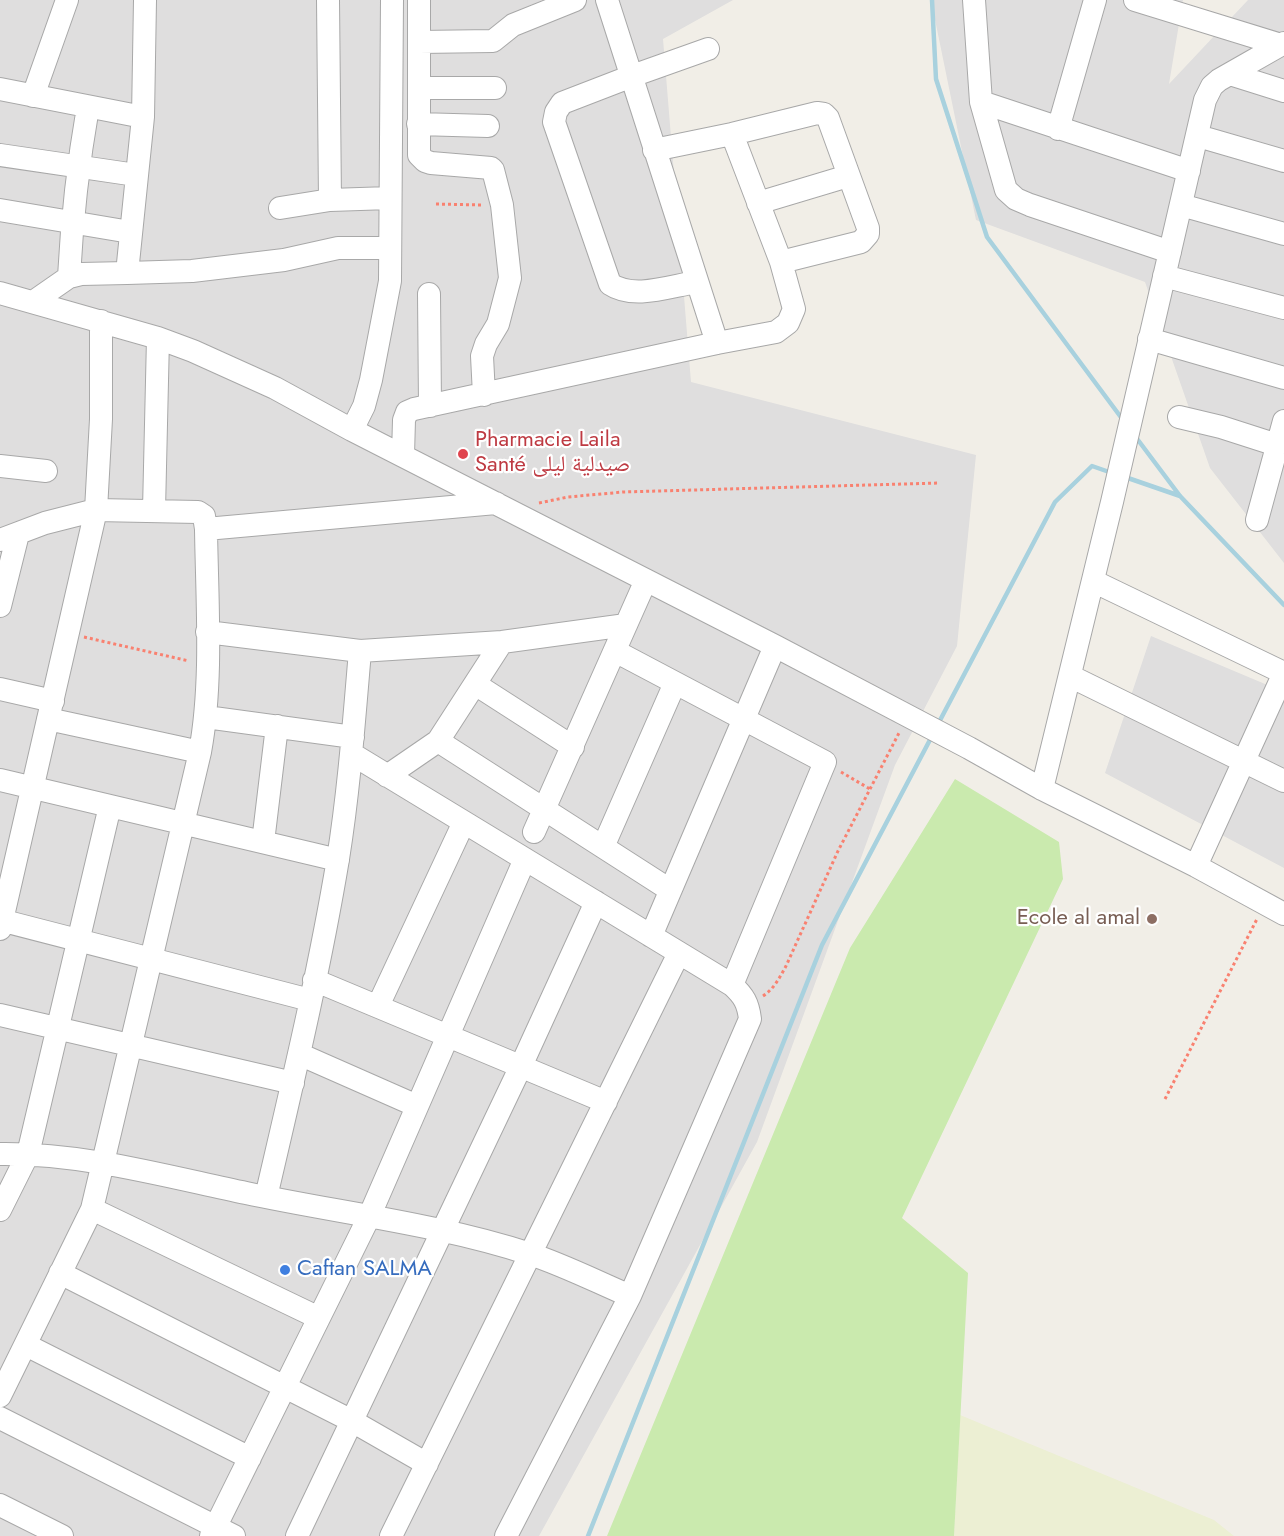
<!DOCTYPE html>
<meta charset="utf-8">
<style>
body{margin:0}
canvas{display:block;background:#f1eee7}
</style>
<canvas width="1284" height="1536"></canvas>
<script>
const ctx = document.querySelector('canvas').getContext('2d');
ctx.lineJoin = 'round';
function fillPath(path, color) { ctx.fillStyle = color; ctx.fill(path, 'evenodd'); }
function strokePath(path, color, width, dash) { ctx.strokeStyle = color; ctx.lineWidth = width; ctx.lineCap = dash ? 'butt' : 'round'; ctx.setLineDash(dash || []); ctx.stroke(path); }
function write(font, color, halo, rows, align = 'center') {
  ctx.font = font + ' Jost,"Noto Naskh Arabic",sans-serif'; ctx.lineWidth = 4.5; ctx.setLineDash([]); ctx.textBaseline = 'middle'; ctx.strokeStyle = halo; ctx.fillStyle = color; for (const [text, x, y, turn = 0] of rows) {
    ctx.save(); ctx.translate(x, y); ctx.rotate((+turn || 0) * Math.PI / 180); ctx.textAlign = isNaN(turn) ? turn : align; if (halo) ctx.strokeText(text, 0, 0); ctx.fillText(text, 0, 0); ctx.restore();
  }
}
fillPath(new Path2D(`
 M0,0H733L663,39L691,382L976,455L957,646L895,765L757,1142L539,1536H0Z
 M931,0H1183L1169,84L1248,0H1284V563L1210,468L1145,282L976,220Z
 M1151,636L1284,692V868L1105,773Z`), '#dfdede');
fillPath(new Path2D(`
 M960,1415L1214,1520L1234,1536H954Z`), '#ecefd3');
fillPath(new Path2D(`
 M955,779L1059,842L1063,879L902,1218L968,1273L954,1536H607L850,948Z`), '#caeaae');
strokePath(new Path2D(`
 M932,0L936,79L987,237L1123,420
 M1135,436L1180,496L1284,605
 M1125,477L1180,496
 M937,726L1055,502L1092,466L1112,473
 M588,1536L822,945L932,736`), '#a8d1de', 4.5);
const minor = new Path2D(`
 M328,0L330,200
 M419,0V155L425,161L431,163L491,168L493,170L502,205L510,278L498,324L486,344L482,356L484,395
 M607,0L717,343
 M974,0L981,102L1006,190L1016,199L1030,205L1170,252
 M1135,0L1281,45
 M419,42L493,41L513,25L575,0
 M1230,74L1284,91
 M419,88H495
 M0,89L143,117
 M33,96L67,0
 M981,102L1189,171
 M418,124L488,126
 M1058,129L1095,0
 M1198,136L1284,161
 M654,150L732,134L817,113L824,114L828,118L868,228V234L861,242L781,262
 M0,155L136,175
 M758,203L848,176
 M1181,205L1284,234
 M280,208L330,200L390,198
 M0,210L130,232
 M127,273L192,271L284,260L338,248H390
 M1164,276L1284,308
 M69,277C72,219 78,164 88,107
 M697,282C670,286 634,300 610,284L554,122L556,112L562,103L632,76L708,49
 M0,293L158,338L193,351L275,388L352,430L775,646L969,748L1042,789L1196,866L1284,914
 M429,294L430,406
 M33,302L69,277L81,274L127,273L143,117L145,0
 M1149,339L1284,378
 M1179,417L1221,427L1277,445
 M352,430L364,406L371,380L390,281L392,0
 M403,455L404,420L407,412L414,409L717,343L776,332L788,323L794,309L781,262L732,134
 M0,466L46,471
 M154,510L158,338
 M1257,520L1284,421
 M206,529L496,503
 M0,540L45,523L96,510L198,512L204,516L206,529C207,601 213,682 200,752L92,1209L0,1396
 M1093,581L1284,673L1196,866
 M0,606L18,534
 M207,632L360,651L502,642L626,625
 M615,651L825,762L732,985
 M1070,676L1284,781
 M475,684L573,747
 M0,689L53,701
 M206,717L353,737
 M48,719L200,752
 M438,741L670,890
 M352,754L732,985C744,996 748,1003 750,1019L630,1296L506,1536
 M387,776L438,741L502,642
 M0,780L338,860
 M1042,789L1112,502L1205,100L1212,86L1219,80L1284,43
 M534,832L646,580
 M263,842L277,726
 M603,847L675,683
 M0,920L310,1000
 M0,929L96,510L101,419V321
 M651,936L775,646
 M314,980L606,1102
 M378,1006L464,822
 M0,1015L293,1083
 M299,1054L417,1106
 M0,1154C83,1153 165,1176 246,1193C340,1213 438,1224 530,1254C564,1265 597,1282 630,1296
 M266,1197C292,1085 319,973 338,859C349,790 354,721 360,651
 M92,1209L319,1318
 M0,1210L28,1154L110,806
 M60,1273L352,1421L427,1464
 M26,1345L250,1458
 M0,1418L234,1536
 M0,1505L62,1536
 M211,1536L369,1217L525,859
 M297,1536L521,1066L596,902
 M391,1536L679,953`);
strokePath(minor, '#a8a8a8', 24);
strokePath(new Path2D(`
 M436,204L483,205
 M539,503L568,497L623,492L939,483
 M84,637L189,661
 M841,772L870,789
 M763,996C774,989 780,977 786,966L838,851L900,731
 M1165,1099L1257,919`), '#f98170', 3, [3, 3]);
strokePath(minor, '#fff', 22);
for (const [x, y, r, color] of [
 [463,454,6,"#e0444e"],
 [1152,919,6,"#8d6e63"],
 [285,1270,6,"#3f7fe0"]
]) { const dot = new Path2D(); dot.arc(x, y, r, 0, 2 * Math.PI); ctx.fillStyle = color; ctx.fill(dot); strokePath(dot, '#fff', 2); }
write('22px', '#be3a42', '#fff', [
 ["Pharmacie Laila",475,441],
 ["Santé صيدلية ليلى",475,466]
], 'left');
write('22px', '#785e54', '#fff', [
 ["Ecole al amal",1140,919]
], 'right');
write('22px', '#366cbe', '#fff', [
 ["Caftan SALMA",297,1270]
], 'left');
</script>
